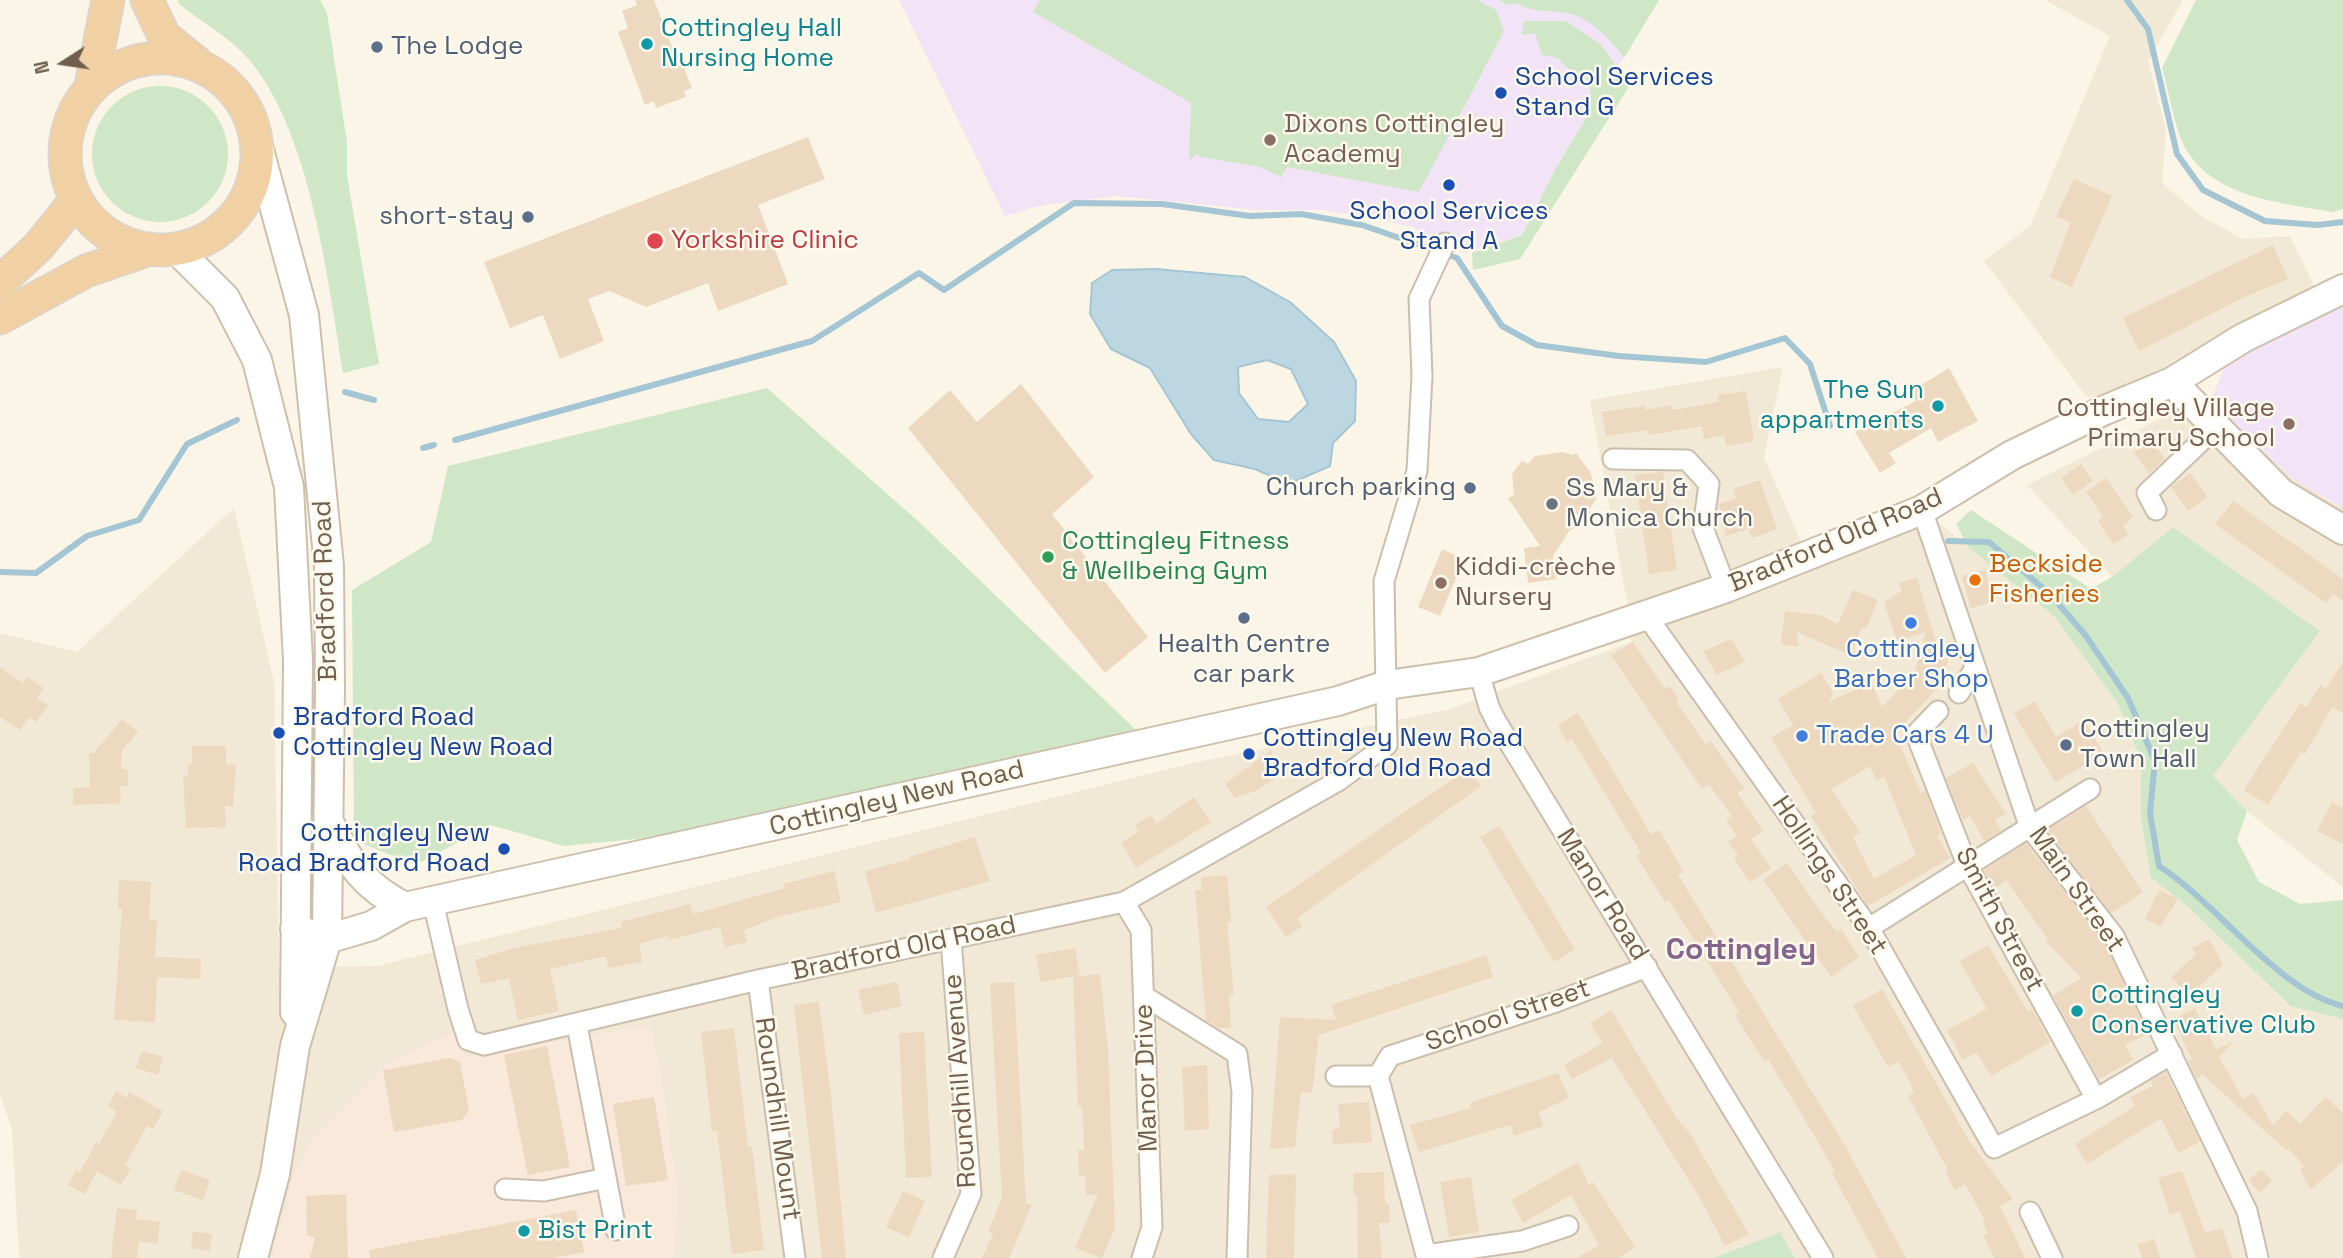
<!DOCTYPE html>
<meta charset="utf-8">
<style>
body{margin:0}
#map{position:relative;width:2343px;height:1258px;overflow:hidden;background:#faf5e6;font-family:"Space Grotesk",sans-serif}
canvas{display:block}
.north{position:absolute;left:28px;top:28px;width:70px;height:70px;-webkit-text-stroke:5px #fdf9ec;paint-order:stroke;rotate:258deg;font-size:19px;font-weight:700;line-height:28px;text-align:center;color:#715f4d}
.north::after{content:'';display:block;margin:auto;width:24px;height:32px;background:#715f4d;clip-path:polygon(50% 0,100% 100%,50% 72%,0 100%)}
</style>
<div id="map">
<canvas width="2343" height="1258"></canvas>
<div class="north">N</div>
</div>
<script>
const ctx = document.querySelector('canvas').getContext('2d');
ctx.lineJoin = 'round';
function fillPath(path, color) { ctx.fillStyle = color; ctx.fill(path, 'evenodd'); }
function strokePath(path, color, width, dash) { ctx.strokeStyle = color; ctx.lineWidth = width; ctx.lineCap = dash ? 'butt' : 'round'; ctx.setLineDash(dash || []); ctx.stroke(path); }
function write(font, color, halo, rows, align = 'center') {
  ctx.font = font + ' "Space Grotesk",sans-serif'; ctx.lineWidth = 5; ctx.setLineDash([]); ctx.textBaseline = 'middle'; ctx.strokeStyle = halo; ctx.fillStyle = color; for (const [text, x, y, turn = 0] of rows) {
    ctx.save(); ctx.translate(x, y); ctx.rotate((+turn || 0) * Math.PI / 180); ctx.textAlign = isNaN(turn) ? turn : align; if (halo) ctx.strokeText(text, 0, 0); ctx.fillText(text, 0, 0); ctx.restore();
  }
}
fillPath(new Path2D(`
 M2045,0H2183L2148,61L2166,131L2162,183L2201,216L2243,239L2290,236L2328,314L2262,344L2151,407L2086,396L1984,261L2031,225L2110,36Z
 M1783,367L1764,457L1801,542L1939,523L2054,616L2118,704L2141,760V820L2151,878L2186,905L2289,1006L2343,1019V1258H1795L1780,1232L1714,1258H19L12,1130L0,1093V633L77,652L234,508L274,682L279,968L377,966L1193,763L1450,709L1631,642L1626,596L1590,400Z
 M2210,402L2293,479L2343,508V887L2247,811L2213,776L2320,631L2173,527L2112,577L2027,485L2160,419Z`), '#f1e8d5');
fillPath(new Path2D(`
 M651,1025L662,1079L678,1196L674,1258H272L290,1184L311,1137L384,1066L455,1031L467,1057Z`), '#f9e9db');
fillPath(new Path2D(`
 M899,0H1659L1557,166L1522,235L1465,253L1410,226L1324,210H1259L1116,196L1038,206L1005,216Z
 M2343,306V508L2293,479L2210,402L2226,364Z`), '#f2e3f7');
fillPath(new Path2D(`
 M178,0H320L327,13L347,142V176L379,364L343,373C328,280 309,120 242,52C224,34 198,20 178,3Z
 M1040,0H1478L1496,10L1504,31L1419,192L1287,167L1281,177L1260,167L1201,157L1197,154L1189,160L1191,103L1033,12Z
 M1499,0H1659L1624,58C1612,40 1588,16 1567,13C1550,10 1531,13 1517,3L1507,5Z
 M2196,0H2343V209L2333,212C2283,203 2216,198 2187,151C2175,132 2169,91 2162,68Z
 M1524,21H1566L1600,44L1630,85L1520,259L1473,270L1472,253L1522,235L1557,166L1588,115L1591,91L1583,70L1576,76L1557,58L1542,55L1535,33L1522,35Z
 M92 154a68 68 0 1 1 136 0a68 68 0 1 1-136 0Z
 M767,388L918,521L1136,730L656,837L564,846L491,825L415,865L354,840L352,590L431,542L448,466Z
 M1971,510L2091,589L2112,577L2173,527L2320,631L2213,776L2247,811L2237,840L2259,882L2300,904L2343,900V1019L2290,1006L2186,905L2151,878L2141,820V760L2118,704L2054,616L1968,547L1956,524Z
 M1780,1232L1795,1258H1714Z`), '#cfe7c6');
const water = new Path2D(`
 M1156,269L1245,277L1290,302L1334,342L1356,381L1355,421L1333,443L1330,466L1289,484L1255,469L1214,460L1191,434L1150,368L1111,349L1090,314L1092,283L1112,270ZM1267,360L1291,369L1308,404L1289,422L1258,419L1239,393L1238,367Z`);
fillPath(water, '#bdd7e2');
strokePath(water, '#a4c5d3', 2);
strokePath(new Path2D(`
 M2127,0L2148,29L2177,154L2203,190L2265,221L2318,225L2343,222
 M345,392L374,400
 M455,440L812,341L919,273L944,290L1074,203L1162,204L1250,216L1301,214L1362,225L1457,258L1502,326L1537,345L1619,356L1706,362L1785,338L1810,364L1830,426
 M423,448L434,445
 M1948,541L1989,542L2051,595L2086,636L2128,698L2155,761L2150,813L2159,866C2218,904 2279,992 2343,1006
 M0,572L36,573L87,536L139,520L187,444L237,420`), '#a4c5d3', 6);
fillPath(new Path2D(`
 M635,0H654L676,57L679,56L692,88L684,91L686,97L656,108L654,101L645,105L618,32L628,28L622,11L637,5Z
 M808,137L825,179L758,205L788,284L718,311L708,283L646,307L609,291L588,299L604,341L560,359L543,315L510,328L484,262Z
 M2074,179L2112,196L2072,287L2050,277L2071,222L2056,217Z
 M2273,245L2288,279L2242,298L2139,351L2123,318Z
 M1949,368L1978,421L1938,442L1931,428L1889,453L1896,463L1880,473L1855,432L1916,401L1910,392Z
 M1021,384L1094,477L1052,514L1148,637L1105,673L908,428L950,390L977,422Z
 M1746,391L1754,441L1726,446L1724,435L1704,439L1702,426L1648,435V430L1606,436L1602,412L1645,406V410L1672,405L1673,410L1719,402L1718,395Z
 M2151,440L2165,459L2149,473L2134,453Z
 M1562,452L1573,455L1576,453L1591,473L1596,499L1589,510L1592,514L1586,525L1570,530L1553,556L1556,579L1528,583L1524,548L1540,546L1508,498L1514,495L1512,474L1522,461L1528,464L1535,456Z
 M2081,464L2093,481L2073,495L2061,478Z
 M1663,472L1677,570L1649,574L1635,475Z
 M2190,473L2207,497L2188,511L2171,487Z
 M2106,478L2133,517L2123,526L2128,535L2113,544L2098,521L2103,517L2086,492Z
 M1760,480L1777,529L1752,538L1749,529L1726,536L1719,504L1736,498L1733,489Z
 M2233,501L2343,579V601L2333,594L2326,603L2215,524Z
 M1442,549L1464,559L1440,616L1418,607Z
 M1985,570L1994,601L1971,608L1962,576Z
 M1917,578L1936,642L1943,640L1949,657L1941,684L1895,733L1921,793L1925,790L1941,833L1937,836L1950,858L1868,906L1811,816L1816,813L1771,738L1793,725L1778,699L1821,673L1833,693L1829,702L1871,682L1882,707L1914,674L1926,632L1897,641L1884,602L1902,591L1899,583ZM1870,766L1876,780L1884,777L1916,855L1874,879L1853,837L1860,833L1831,789Z
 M1853,590L1878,600L1866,629L1862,627L1850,655L1797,632L1798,647L1781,644L1785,611L1820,615L1838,624Z
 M1731,639L1745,662L1716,675L1704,651Z
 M1633,642L1665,689L1670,686L1679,700L1676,702L1706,745L1711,741L1744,788L1737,793L1763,831L1751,839L1771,868L1750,882L1734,858L1738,855L1728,842L1737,836L1726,821L1732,816L1709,785L1702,789L1611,655Z
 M2343,661V713L2332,707L2305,754L2301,752L2268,805L2244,790L2300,703L2307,707L2320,685L2326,689Z
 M0,667L23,683L27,677L44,688L37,698L48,705L36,722L29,717L20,730L0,717Z
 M2035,701L2056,737L2084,720L2104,754L2055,782L2014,713Z
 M1578,713L1651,834L1659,830L1684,872L1678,875L1843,1142L1906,1258H1878L1832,1173L1835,1171L1802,1115L1768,1059L1764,1061L1744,1030L1735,1014L1739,1012L1669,900L1665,902L1646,872L1636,856L1641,853L1572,739L1567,742L1558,725Z
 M122,719L138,732L122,751L121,768L128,770V786H120L121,803L73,805V788L90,787L89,753H94Z
 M192,746H226V765L236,764L233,806H225L226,827L186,828L183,776H188V765H192Z
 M1271,750L1277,777L1255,791L1235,798L1225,784Z
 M1973,763L2006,814L1995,820L2001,831L1984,841L1970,816L1963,820L1946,778Z
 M1469,768L1481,786L1297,918L1303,926L1286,937L1266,907Z
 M1194,797L1211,822L1136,868L1121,843L1139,832L1135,825L1151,815L1156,824Z
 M2332,802L2343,808V844L2317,831Z
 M2086,806L2143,892L2111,913L2047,830Z
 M1499,826L1575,949L1554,962L1480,837Z
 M975,837L990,881L876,913L865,871L910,859V857Z
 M2026,843L2104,942L2148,1034L2125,1045L2133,1060L2099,1079L2053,996L2081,978L2045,940L2047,938L2006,880L1994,889L1984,870Z
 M1787,863L1826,919L1837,932L1841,929L1859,957L1831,977L1763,880Z
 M834,871L841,902L778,917L744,930L747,942L725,947L720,927L669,940L668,936L639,944L642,962L608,968L606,956L550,969L559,1011L518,1020L509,978L481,984L475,960L514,948L622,928L621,922L690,904L693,914L785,888L784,884Z
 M1227,875L1231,922H1227L1234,994L1229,995L1231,1028H1219L1206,1020L1195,890H1202L1201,877Z
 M119,880L151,882L149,920H157L155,957L201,959L200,979L157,977L155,1022L114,1020L122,909H118Z
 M2159,890L2178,899L2160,927L2145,919Z
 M2209,939L2223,964L2189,996L2171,977L2196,955L2192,948Z
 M1988,945L2028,1012L2032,1009L2050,1042L1991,1076L1977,1053L1963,1060L1947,1030L1987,1009L1960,961Z
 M1075,948L1080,975L1041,982L1036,955Z
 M1486,955L1493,977L1319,1035L1312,1093L1301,1092L1295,1147L1270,1149L1280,1017L1336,1020L1331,1005Z
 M1100,974L1108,1048L1115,1228L1102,1258L1075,1248L1098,1194L1086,1196L1085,1175L1079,1176L1078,1150H1084L1083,1116L1081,1106H1078L1073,977Z
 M897,982L902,1006L864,1015L858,990Z
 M1014,982L1026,1203L1032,1205L1009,1258H982L993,1234L988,1231L1002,1198L990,983Z
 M1882,989L1970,1142L2013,1199L2000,1206L2025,1258H1994L1983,1235L1988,1233L1982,1221L1985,1220L1965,1184L1955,1190L1945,1172L1948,1170L1908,1096L1914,1093L1908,1078L1898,1061L1888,1067L1853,1006Z
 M819,1002L831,1095L846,1258H822L798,1043L794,1005Z
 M2195,1008L2216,1049L2233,1042L2219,1057L2243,1099L2254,1093L2273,1126L2286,1111L2300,1124L2325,1097L2343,1113V1162L2311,1189L2300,1170L2304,1166L2289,1149L2286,1150L2202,1074L2197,1079L2188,1061L2192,1059L2173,1019Z
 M1611,1010L1677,1119L1689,1132L1749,1234L1725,1246L1700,1198L1612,1058L1572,1079L1564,1065L1603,1043L1590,1023Z
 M734,1028L748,1147L752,1146L764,1250L732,1254L717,1131H712L701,1032Z
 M924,1032L932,1177L906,1178L899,1033Z
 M547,1046L570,1167L528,1175L504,1055Z
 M142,1051L163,1057L158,1075L136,1068Z
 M450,1058L460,1062L469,1110L462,1120L394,1132L383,1070Z
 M1207,1065L1209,1129L1185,1131L1182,1067Z
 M2166,1072L2200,1142L2178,1153L2161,1118L2087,1164L2075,1144L2135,1106L2130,1097L2153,1086L2151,1081Z
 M1558,1073L1569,1098L1539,1112L1543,1126L1514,1136L1511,1125L1507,1126L1419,1152L1410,1125L1471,1108L1470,1103Z
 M116,1091L127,1098L129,1092L163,1111L153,1129L147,1126L125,1165L131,1168L121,1185L97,1171L85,1194L68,1185L76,1170L80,1172L96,1142L99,1144L117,1112L108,1106Z
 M654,1097L668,1180L626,1186L613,1104Z
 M1369,1102L1372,1142L1333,1144L1332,1130L1340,1127L1338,1104Z
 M1578,1162L1589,1185L1593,1182L1635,1247L1618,1258H1576L1599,1245L1571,1195L1523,1223L1511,1200Z
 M2261,1169L2272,1181L2259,1193L2249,1180Z
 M181,1170L210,1180L203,1200L174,1190Z
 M2182,1171L2205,1233L2222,1228L2232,1258H2196L2180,1211L2170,1215L2158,1178Z
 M1384,1172L1385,1204H1389L1390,1223H1379L1382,1258H1358L1357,1196H1354L1353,1173Z
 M1296,1174L1294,1258H1266L1269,1175Z
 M1471,1177L1479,1232L1449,1237L1440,1182Z
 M903,1191L925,1201L909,1237L886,1227Z
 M346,1194L348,1258H310L315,1238L307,1235L306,1196Z
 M117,1208L137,1210L136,1219L160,1222L157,1244L139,1241L137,1258H111Z
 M576,1210L584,1252L553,1258H370L369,1250Z
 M193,1231L212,1234L210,1251L191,1248Z
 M2154,1239L2160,1258H2142L2138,1244Z`), '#edd9c0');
const minor = new Path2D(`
 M1613,459L1687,460L1709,484L1703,528L1726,588
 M1922,510L2030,828L2114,936L2247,1211L2258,1258
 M2156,510L2147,493L2216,427
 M1646,615L1869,928L1994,1148L2096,1099L2172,1054
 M1479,672L1489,707L1496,721L1823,1258
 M1959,693L1975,668
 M1938,711L1916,734L1967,865L2096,1099
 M433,902L458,1009L468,1040L484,1045L758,980L1124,902L1338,781L1387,745L1384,581L1417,471L1422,376L1419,299L1445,243
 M1124,902L1141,930L1152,1227L1142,1258
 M1869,928L2090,789
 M758,980L795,1258
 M1144,996L1237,1054L1242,1092L1237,1258
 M577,1025L616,1230
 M1336,1076H1378
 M505,1189L544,1191L606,1178
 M2030,1212L2052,1258
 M1568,1226L1522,1241L1426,1255L1378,1076L1390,1056L1556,1002L1647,967
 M943,1258L971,1194L951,940`);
const secondary = new Path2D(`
 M176,249L225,298L257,360L289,487L298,661L295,1012
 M2172,382L2281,493L2343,530
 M331,826C351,866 365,887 405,907
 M295,929L327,939L371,926L405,907L1338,701L1387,685L1479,672L1726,588L1922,510L2012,455L2105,410L2172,382L2243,338L2343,289
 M253,1258L275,1174L295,1046L327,939L330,687L329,566L304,315L256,139`);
const trunk = new Path2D(`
 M147,0L164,36L196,62
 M65 154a96 96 0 1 1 192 0a96 96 0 1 1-192 0Z
 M91,86L108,0
 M0,282L38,247L76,200
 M0,318L86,271L150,249`);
strokePath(minor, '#cbbead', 23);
strokePath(secondary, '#cdbfab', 32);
strokePath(trunk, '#dad5d1', 35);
strokePath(minor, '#fff', 19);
strokePath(secondary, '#fff', 28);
strokePath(trunk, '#f1d1a4', 32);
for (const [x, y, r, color] of [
 [647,44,7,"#0f9aa8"],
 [377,47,7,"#5c6f8a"],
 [1501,93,7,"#1a4fb4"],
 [1270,140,7,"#8d6e63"],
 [1449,185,7,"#1a4fb4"],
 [528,217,7,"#5c6f8a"],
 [655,241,9,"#e0444e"],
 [1938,406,7,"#0f9aa8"],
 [2289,424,7,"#8d6e63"],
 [1470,488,7,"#5c6f8a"],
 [1552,504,7,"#6b7280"],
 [1048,557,7,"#2e9e5b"],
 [1975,580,7,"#e8710a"],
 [1441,583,7,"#8d6e63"],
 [1244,618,7,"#5c6f8a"],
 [1911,623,7,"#3f7fe0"],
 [279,733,7,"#1a4fb4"],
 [1802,736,7,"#3f7fe0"],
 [2066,745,7,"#5c6f8a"],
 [1249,754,7,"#1a4fb4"],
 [504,849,7,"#1a4fb4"],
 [2077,1011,7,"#0f9aa8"],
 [524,1231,7,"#0f9aa8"]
]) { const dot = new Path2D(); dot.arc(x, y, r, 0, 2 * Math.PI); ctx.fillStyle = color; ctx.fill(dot); strokePath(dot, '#fdf9ec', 2.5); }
write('26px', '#0d838f', '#fdf9ec', [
 ["Cottingley Hall",661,29],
 ["Nursing Home",661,59],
 ["The Sun",1924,391,"right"],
 ["appartments",1924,421,"right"],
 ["Cottingley",2091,996],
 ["Conservative Club",2091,1026],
 ["Bist Print",538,1231]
], 'left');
write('26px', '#4e5e75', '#fdf9ec', [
 ["The Lodge",391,47],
 ["short-stay",514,217,"right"],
 ["Church parking",1456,488,"right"],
 ["Health Centre",1244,645,"center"],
 ["car park",1244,675,"center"],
 ["Cottingley",2080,730],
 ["Town Hall",2080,760]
], 'left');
write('26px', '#164399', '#fdf9ec', [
 ["School Services",1515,78],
 ["Stand G",1515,108],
 ["School Services",1449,212,"center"],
 ["Stand A",1449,242,"center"],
 ["Bradford Road",293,718],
 ["Cottingley New Road",293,748],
 ["Cottingley New Road",1263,739],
 ["Bradford Old Road",1263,769],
 ["Cottingley New",490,834,"right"],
 ["Road Bradford Road",490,864,"right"]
], 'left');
write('26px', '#785e54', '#fdf9ec', [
 ["Dixons Cottingley",1284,125],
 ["Academy",1284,155],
 ["Cottingley Village",2275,409,"right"],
 ["Primary School",2275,439,"right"],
 ["Kiddi-crèche",1455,568],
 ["Nursery",1455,598]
], 'left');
write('26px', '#be3a42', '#fdf9ec', [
 ["Yorkshire Clinic",671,241]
], 'left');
write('26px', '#5b616d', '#fdf9ec', [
 ["Ss Mary &",1566,489],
 ["Monica Church",1566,519]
], 'left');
write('26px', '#715f4d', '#fdf9ec', [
 ["Bradford Old Road",1836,541,-23],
 ["Bradford Road",326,591,-92],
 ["Cottingley New Road",897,799,-13],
 ["Hollings Street",1829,876,56],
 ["Main Street",2076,890,55],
 ["Manor Road",1602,895,58],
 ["Smith Street",1999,920,62],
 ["Bradford Old Road",904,949,-12],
 ["School Street",1508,1016,-19],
 ["Manor Drive",1147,1078,-92],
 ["Roundhill Avenue",961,1081,-94],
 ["Roundhill Mount",777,1119,82]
]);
write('26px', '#27864d', '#fdf9ec', [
 ["Cottingley Fitness",1062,542],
 ["& Wellbeing Gym",1062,572]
], 'left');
write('26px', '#c56008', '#fdf9ec', [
 ["Beckside",1989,565],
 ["Fisheries",1989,595]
], 'left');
write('26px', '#366cbe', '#fdf9ec', [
 ["Cottingley",1911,650],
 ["Barber Shop",1911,680],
 ["Trade Cars 4 U",1816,736,"left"]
]);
write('bold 30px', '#86658d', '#fdf9ec', [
 ["Cottingley",1741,951]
]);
</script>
